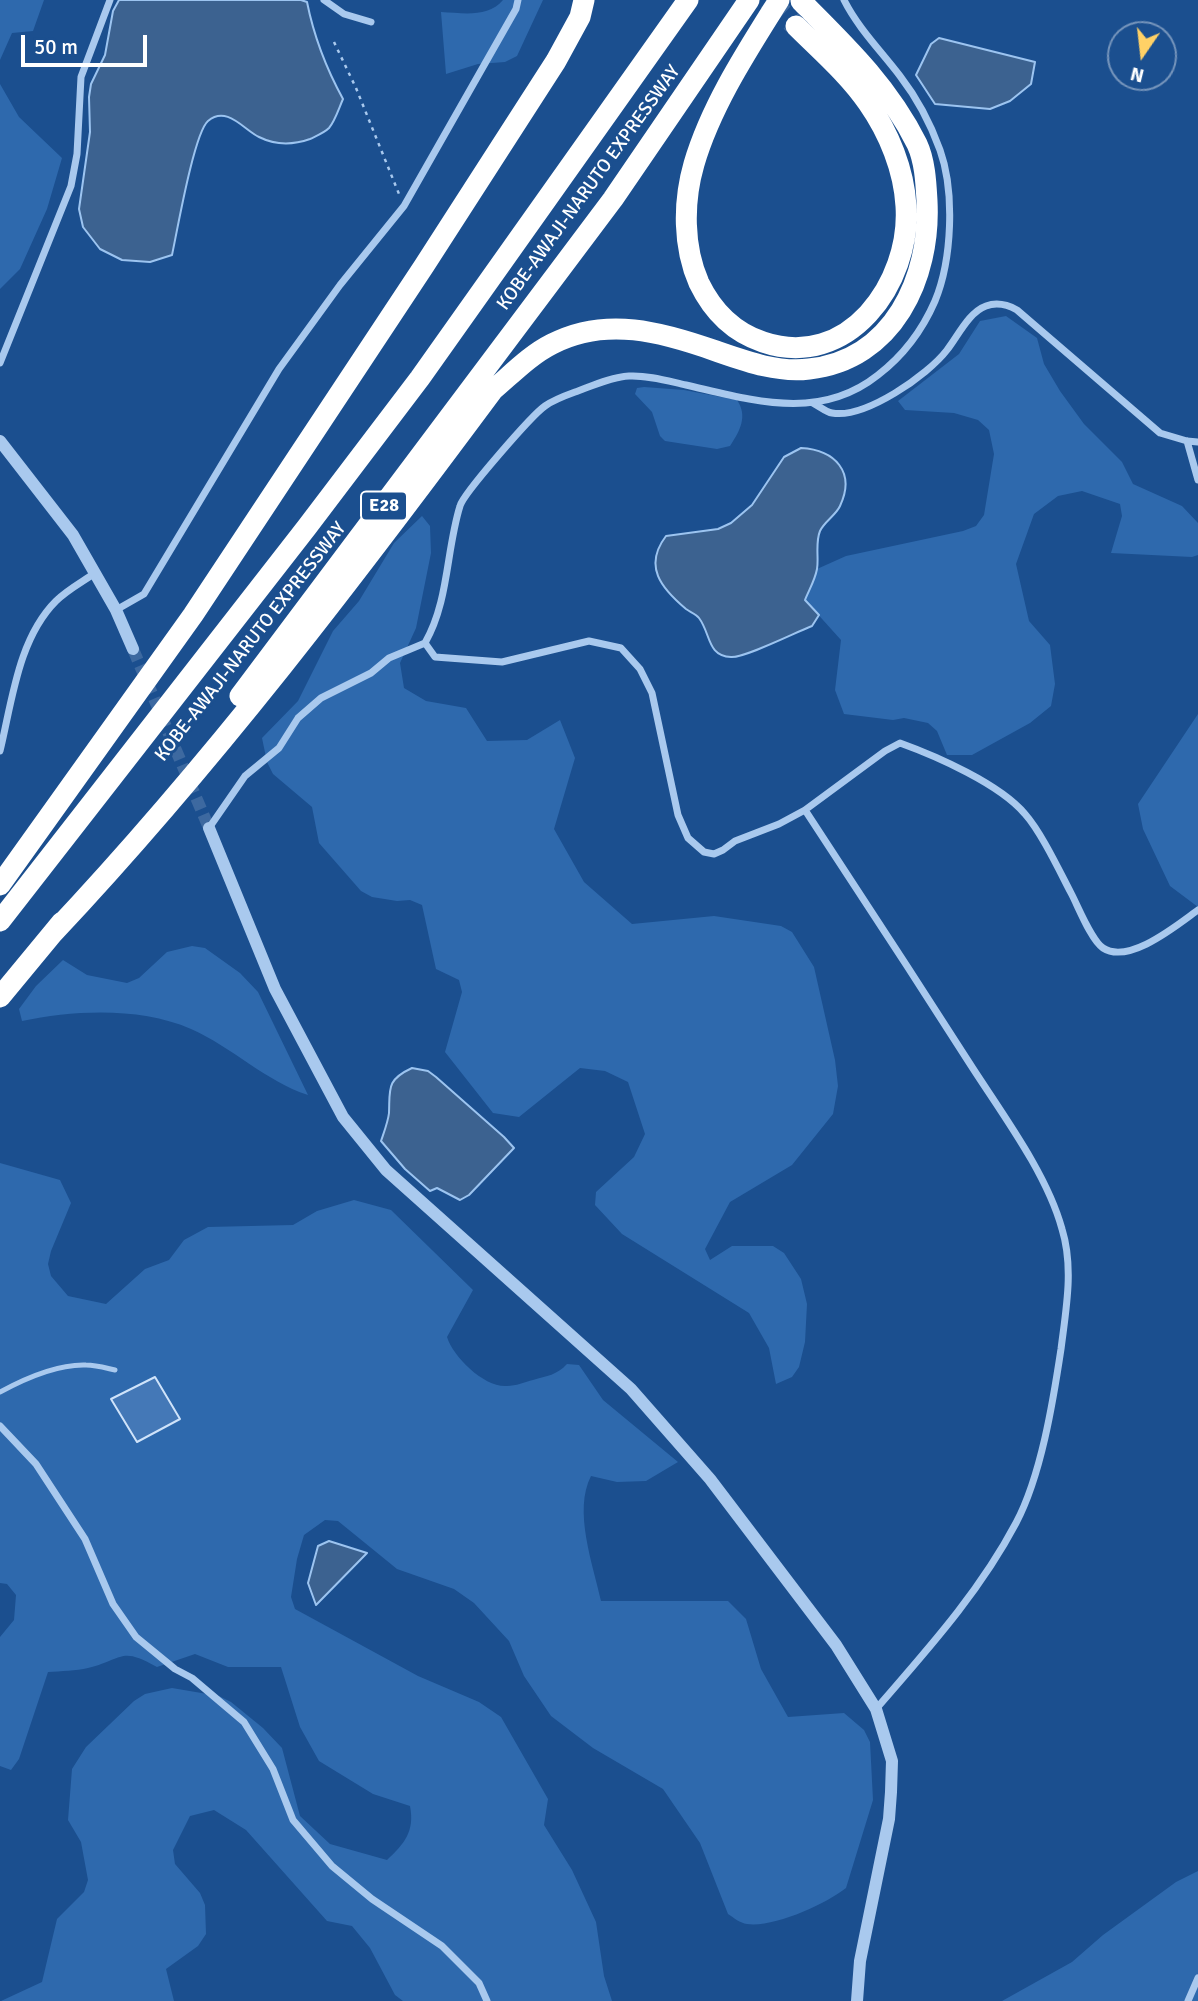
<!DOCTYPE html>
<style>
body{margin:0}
#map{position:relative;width:1198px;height:2001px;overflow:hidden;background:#1b4f8f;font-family:Signika,sans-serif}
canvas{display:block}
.north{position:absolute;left:1107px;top:21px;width:70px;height:70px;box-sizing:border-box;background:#1b4f8f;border:2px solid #7695bc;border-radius:50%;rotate:194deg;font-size:19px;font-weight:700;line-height:28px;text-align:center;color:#fff}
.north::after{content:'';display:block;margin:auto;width:24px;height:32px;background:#ffd166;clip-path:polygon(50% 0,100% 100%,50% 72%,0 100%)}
.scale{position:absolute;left:21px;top:35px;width:126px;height:32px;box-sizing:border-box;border:4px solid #fff;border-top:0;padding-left:9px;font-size:21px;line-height:24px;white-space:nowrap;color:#fff;-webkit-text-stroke:5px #1b4f8f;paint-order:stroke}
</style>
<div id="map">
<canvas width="1198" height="2001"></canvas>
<div class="north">N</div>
<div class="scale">50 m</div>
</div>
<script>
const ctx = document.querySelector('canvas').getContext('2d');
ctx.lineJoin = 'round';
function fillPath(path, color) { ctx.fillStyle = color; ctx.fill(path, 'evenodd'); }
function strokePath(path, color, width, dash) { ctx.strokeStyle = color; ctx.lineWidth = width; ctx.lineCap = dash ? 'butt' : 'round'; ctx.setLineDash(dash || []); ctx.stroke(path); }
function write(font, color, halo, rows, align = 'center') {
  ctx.font = font + ' Signika,sans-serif'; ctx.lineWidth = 6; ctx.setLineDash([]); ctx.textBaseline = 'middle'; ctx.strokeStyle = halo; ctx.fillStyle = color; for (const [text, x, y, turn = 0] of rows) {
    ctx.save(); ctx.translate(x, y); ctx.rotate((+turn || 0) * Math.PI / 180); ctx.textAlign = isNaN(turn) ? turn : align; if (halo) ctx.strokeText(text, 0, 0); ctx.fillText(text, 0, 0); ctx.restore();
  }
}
fillPath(new Path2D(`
 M0,0H44L33,31L12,33L0,60Z
 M503,0H543L517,56L505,62L478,64L446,74L441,12C463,13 488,18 503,0Z
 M0,84L19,117L62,158L47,209L20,269L0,289Z
 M1006,316L1037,338L1044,364L1060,391L1084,424L1122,462L1133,484L1182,506L1198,523V555L1192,557L1111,553L1122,516L1120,504L1082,491L1058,496L1034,514L1016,564L1029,621L1050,645L1055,684L1051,706L1030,723L972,755H947L937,731L928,723L904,718L893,720L844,714L835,690L841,640L805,600L817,569L846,556L963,531L976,526L984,515L994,454L989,430L978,420L954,413L905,410L898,401L959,354L980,321Z
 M644,387L684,390L737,400C748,416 740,431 730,446L717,449L665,441L660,436L652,412L635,394L637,388Z
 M422,516L430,526L431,553L416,628L400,663L404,688L426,701L466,708L487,741L527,740L560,720L575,758L554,829L584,882L632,924L714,916L781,926L792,932L814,967L835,1060L838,1086L833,1114L792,1165L730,1202L705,1249L710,1260L732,1246H773L784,1253L801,1279L807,1304L805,1342L799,1367L792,1377L776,1384L769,1348L749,1313L622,1234L595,1205L596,1192L634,1157L645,1134L628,1082L605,1071L580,1068L519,1117L493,1113L445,1052L462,992L459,980L436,969L422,905L410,900L397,901L372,897L361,891L319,843L312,807L273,774L267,762L262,738L298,701L333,631L359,601L394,543Z
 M1198,714V907L1170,886L1143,829L1138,804Z
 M192,946L205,948L240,973L258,992L308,1095C265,1081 232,1047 191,1029C141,1007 75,1010 22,1021L19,1009L36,986L63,960L87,975L127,983L139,978L167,952Z
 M0,1163L60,1180L71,1203L51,1251L48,1264L51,1276L68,1296L106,1304L145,1269L169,1260L184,1240L208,1227L293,1225L317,1211L354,1200L391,1210L473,1290L447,1337C453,1357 485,1388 507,1386C516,1386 525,1382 533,1380C547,1376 557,1375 567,1364L579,1365L603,1400L678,1462L646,1481L617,1482L591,1476C573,1511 593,1564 601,1601H728L746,1619L761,1669L788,1717L844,1713L864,1730L870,1742L873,1800L846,1888C826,1904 773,1928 747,1924C740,1923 734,1918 728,1914L700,1843L663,1789L593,1748L551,1716L524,1676L509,1641L474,1603L454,1589L397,1569L338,1521L325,1520L304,1535L297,1559L291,1597L295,1609L418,1676L479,1702L501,1717L548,1799L544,1825L572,1870L596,1922L604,1976L612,2001H403L395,1995L370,1948L352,1926L327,1921L246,1830L214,1810L190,1816L173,1850L175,1864L200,1893L205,1905L206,1934L198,1946L166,1969L174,2001H1L42,1982L57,1919L84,1892L88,1880L81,1842L68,1820L72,1769L86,1747L134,1701L145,1694L172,1688L219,1696L231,1702L263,1728L282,1748L300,1816L330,1844L387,1860C404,1844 415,1832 410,1806L373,1794L319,1761L300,1727L281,1667H228L195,1654L157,1667C120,1646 124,1659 88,1668C76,1671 61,1671 48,1672L19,1759L11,1770L0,1766V1637L14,1620L16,1595L7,1584L0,1583Z
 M1198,1871V2001H1002L1072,1962L1103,1935L1176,1882Z`), '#2e69ad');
const water = new Path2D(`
 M119,0H301L307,2C314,37 326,68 343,99C339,108 335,121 329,128C324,133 316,136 310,139C293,145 277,146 259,137C244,130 227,105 208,121C194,133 177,232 172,255L150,262L122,260L100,249L83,227L79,209L90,132L89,97L91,84L105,55L113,11Z
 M939,38L1035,62L1031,84L1010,101L990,109L935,104L916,75L931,44Z
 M801,448C835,450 856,472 840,506C836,515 824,522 820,531C815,543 819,558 817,569C815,580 809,590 805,600L819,615L812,626C796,632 745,658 731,657C707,656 711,634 699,618C696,614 690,612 686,609C661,588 643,566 666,536L718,529L731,523L752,505L784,457Z
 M412,1068L428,1071L436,1077L504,1137L514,1148L469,1195L460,1200L437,1188L430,1191L405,1169L381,1141C384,1132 388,1122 389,1113C390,1089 386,1080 412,1068Z
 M329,1541L367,1553L316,1605L308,1583L318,1546Z`);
fillPath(water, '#3c6290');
strokePath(water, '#9cc4f0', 2);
const building = new Path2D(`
 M155,1377L180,1419L137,1442L111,1399Z`);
fillPath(building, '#4478b7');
strokePath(building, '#cfe3fa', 2);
strokePath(new Path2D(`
 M133,649L209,828`), '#3d69a0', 12, [12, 6]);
strokePath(new Path2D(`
 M768,0L796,26`), '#3d69a0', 21, [21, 10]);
strokePath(new Path2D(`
 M334,42L356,88L399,194`), '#a9c9ee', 2.5, [3.5, 5]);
strokePath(new Path2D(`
 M0,1392C24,1379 58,1364 86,1365C96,1365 106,1368 115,1370`), '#a9c9ee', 5);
strokePath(new Path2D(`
 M324,0L344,14L371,22
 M0,363L71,186L77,154L81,77L110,0
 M813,403C819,406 826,412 832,413C865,419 928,375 947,350C958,336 969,312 986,306C997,302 1008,305 1017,310L1160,433L1187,441L1198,442
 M1187,441L1198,480
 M116,610L144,594L279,369L340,285L404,206L516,9L518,0
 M425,643L435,657L502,662L589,641L621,648L640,669L652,693L678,815L688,838L704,852L714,854L723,850L735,841L779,824L805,810L885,751L900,743C936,756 1000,784 1025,814C1041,832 1059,870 1071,893C1078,906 1091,940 1103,948C1129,965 1177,925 1198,910
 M0,751C12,702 18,639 56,601C67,590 82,582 95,573
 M805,810C861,895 917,981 972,1067C1003,1115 1047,1174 1062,1229C1074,1268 1066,1309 1061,1349C1053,1402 1041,1476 1016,1523C979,1593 927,1650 876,1709
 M209,828L245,776L279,748L298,718L321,698L371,673L389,658L425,643C449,601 446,551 460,506C463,494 532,415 545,406C555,399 567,395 578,391C594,385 612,377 629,376C648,375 668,381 686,385C752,400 819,422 878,375C904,355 922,331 935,301C952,260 955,192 940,150C931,125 917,98 900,76C881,51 858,28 844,0
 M0,1426L36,1464L85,1539L113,1604L136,1637L175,1669L192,1678L244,1722L273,1769L293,1820L332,1866L372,1899L442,1946L479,1983L487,2001
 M1188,2001L1198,1978`), '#a9c9ee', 7);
strokePath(new Path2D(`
 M0,441L73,535L116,610L133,649
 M209,828L275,989L343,1117L386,1170L631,1389L710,1479L836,1645L876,1709L892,1761L891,1792L889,1819L860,1961L857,2001`), '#a9c9ee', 12);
strokePath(new Path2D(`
 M779,0C747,51 711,106 694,164C683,202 683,247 699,283C713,312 733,332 763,342C848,371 911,283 906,206C904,170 889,133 868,103C849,75 820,50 796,26
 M240,696L613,199L749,0
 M0,885L193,615L424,266L556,61L580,17L584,0
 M0,921L307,527L420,378L688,0
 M53,933C213,763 354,577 493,390C512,374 530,355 552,344C606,316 662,332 716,351C745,361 777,373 809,369C893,360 931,278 927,201C926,183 925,161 917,144C888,86 846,46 801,1
 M0,997L62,922`), '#fff', 21);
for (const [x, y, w] of [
 [384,506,46]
]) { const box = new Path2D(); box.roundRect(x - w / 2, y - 14.5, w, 29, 5); ctx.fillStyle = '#1b4f8f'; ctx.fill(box); strokePath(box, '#fff', 2); }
write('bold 18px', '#fff', null, [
 ["E28",384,506]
]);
write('19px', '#fff', '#1b4f8f', [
 ["KOBE-AWAJI-NARUTO EXPRESSWAY",589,188,-54],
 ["KOBE-AWAJI-NARUTO EXPRESSWAY",251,642,-52]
]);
</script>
